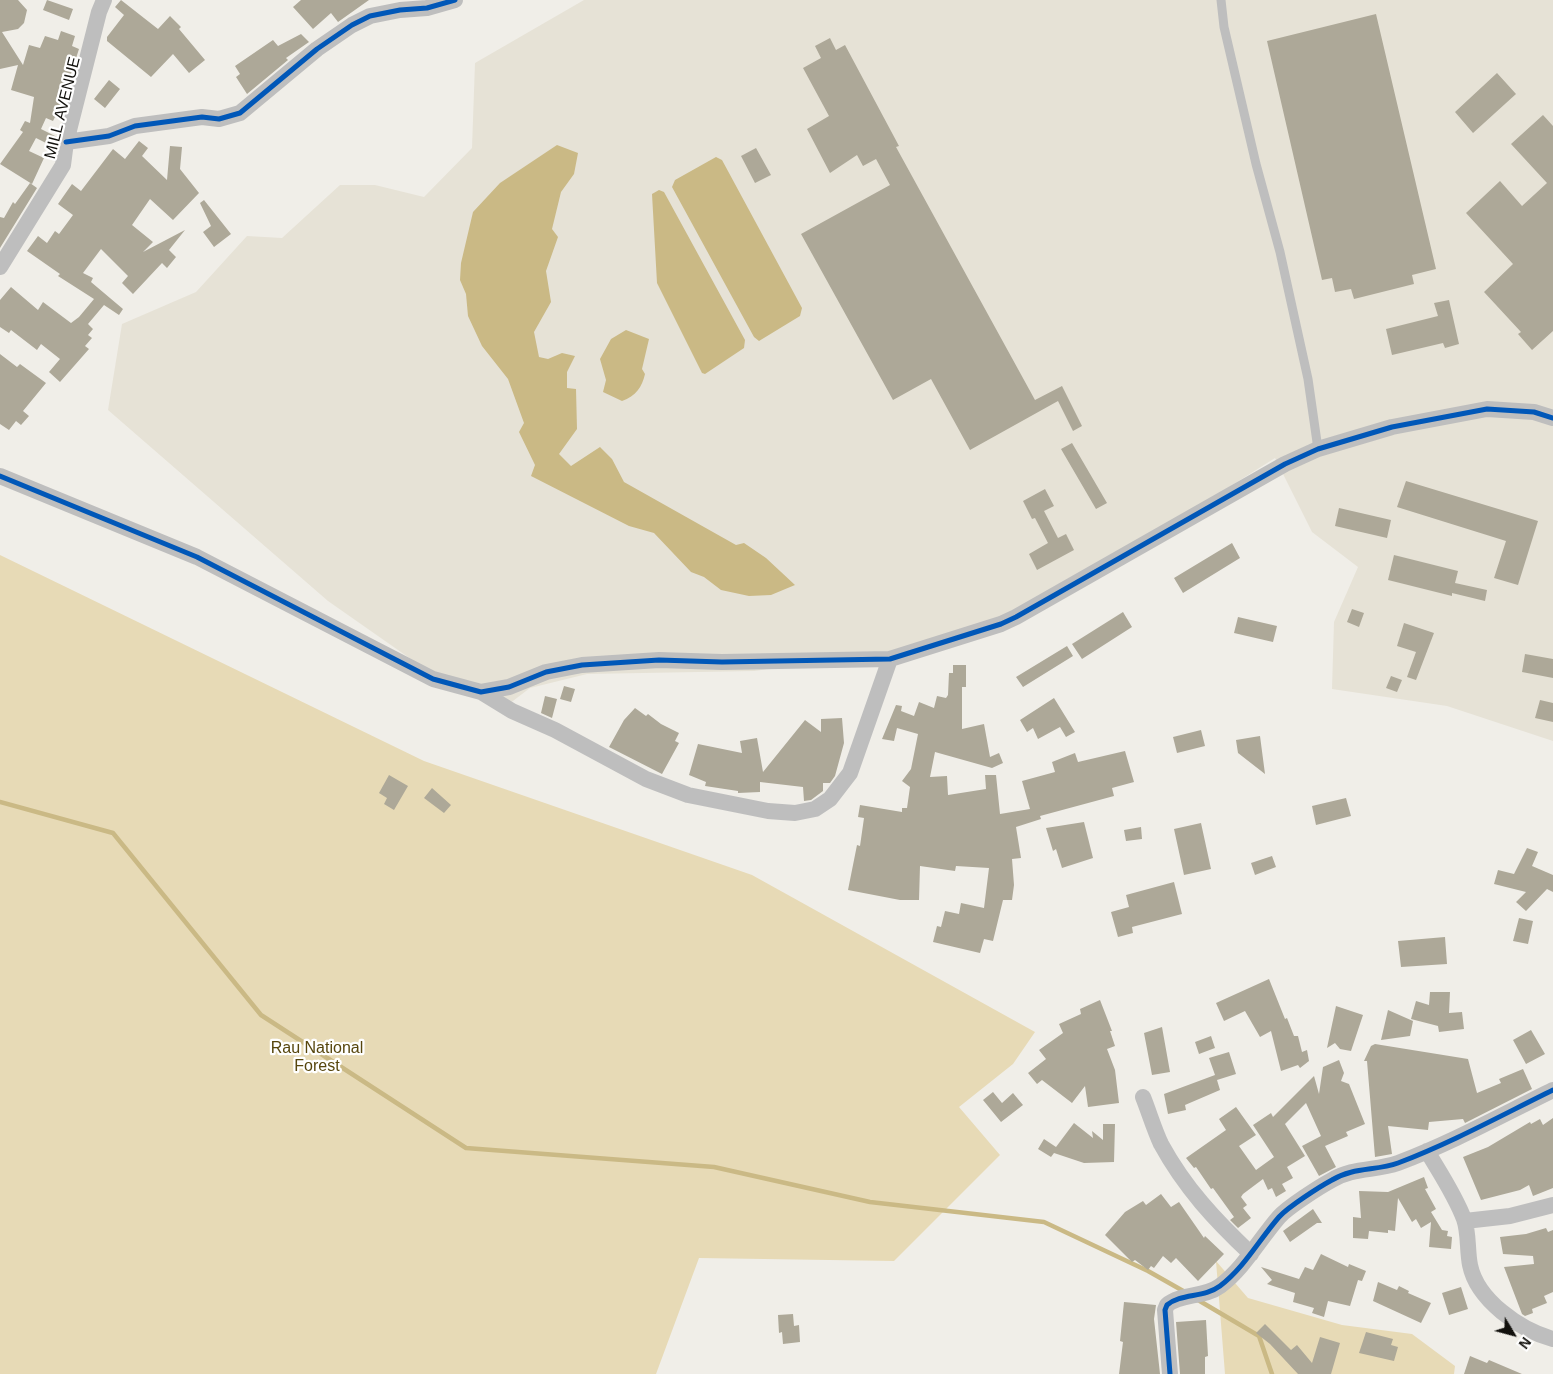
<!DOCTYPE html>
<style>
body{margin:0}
#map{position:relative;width:1553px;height:1374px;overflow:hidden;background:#f0eee8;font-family:Helvetica,sans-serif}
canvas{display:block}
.north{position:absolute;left:1488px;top:1309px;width:50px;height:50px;-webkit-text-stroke:4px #fff;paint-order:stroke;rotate:127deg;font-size:14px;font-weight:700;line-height:20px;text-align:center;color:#12110d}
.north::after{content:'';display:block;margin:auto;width:18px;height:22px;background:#12110d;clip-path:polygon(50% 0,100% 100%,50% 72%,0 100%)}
</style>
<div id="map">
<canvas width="1553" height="1374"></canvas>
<div class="north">N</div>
</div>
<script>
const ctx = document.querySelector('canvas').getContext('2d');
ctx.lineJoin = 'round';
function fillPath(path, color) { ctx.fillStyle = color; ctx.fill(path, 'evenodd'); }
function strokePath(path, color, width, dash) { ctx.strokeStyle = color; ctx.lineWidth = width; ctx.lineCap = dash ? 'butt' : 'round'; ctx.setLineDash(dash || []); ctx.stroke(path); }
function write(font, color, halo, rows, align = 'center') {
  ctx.font = font + ' Helvetica,sans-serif'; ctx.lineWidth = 4.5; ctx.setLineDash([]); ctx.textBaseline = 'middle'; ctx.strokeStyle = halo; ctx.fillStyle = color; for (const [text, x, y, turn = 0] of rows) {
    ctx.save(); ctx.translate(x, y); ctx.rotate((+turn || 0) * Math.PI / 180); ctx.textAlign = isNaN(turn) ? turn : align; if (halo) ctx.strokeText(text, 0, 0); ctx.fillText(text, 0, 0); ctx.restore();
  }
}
fillPath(new Path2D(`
 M584,0H1553V741L1447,706L1332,689L1334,622L1358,567L1312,532L1275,458L1036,609L888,661L837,660L754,671L587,674L530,688L505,707L418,664L328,601L108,410L122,324L196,292L247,236L282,238L340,185H375L424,197L472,148L475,63Z`), '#e6e2d6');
fillPath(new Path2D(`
 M0,555L424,761L752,875L1035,1032L1013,1064L959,1107L1000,1155L894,1261L699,1258L656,1374H0Z
 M1216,1261L1248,1298L1342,1325L1412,1334L1455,1366L1454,1374H1225Z`), '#e7dab6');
fillPath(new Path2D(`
 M557,145L578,153L574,174L561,192L552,229L558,237L546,271L551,302L534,332L539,357L548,359L562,353L575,356L567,372V388L576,389L577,429L559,454L571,466L600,447L612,459L624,482L736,545L744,543L766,558L795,585L771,595L749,596L721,590L704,577L691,572L654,533L629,526L531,476L535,465L519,432L524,423L508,379L482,346L468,316L466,294L460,280L461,263L473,212L500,183Z
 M716,157L722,160L802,308L800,316L759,341L754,337L672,187L675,180Z
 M659,190L664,192L745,340L744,348L705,374L702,373L657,283L652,194Z
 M626,330L649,339L642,369L645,374C642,387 636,396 622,401L603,392L606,380L600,359L611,339Z`), '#cab985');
strokePath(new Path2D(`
 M0,802L113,833L261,1015L466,1148L714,1167L870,1202L1044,1222L1148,1271L1185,1292
 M1198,1300L1259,1336L1272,1374`), '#cab985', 4.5);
fillPath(new Path2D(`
 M0,0H18L27,10L24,23L18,29L2,32L23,65L29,45L40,48L45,36L58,40L61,31L75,36L72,46L79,49L68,83L70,84L60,119L55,117L53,121L46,118L41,129L57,137L52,146L36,138L29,151L44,158L32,184L0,164L23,132L20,130L25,121L30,123L34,97L11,90L18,65L0,69Z
 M47,0L73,9L69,20L43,10Z
 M121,0L158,29L170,16L181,27L179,29L205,60L189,73L173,54L151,77L107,41V37L124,15L115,7Z
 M301,0H369L338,22L331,13L313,29L293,7Z
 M1376,14L1436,269L1412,275L1414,284L1354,299L1351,289L1335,292L1332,278L1322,280L1267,41Z
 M301,34L309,42L286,58L288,60L247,94L236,77L240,74L235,66L273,40L278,46Z
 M830,38L836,50L845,45L899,146L896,147L1035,400L1062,386L1082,426L1073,431L1058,401L970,450L931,379L893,400L801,234L890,185L876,159L863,166L857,155L830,173L807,129L829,116L803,68L821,58L815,46Z
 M1497,73L1516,94L1473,133L1455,112Z
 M109,80L120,89L105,108L94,99Z
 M1543,115L1553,126V331L1532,350L1518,334L1521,332L1484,292L1513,264L1466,213L1500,181L1522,206L1547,183L1511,144Z
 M139,141L148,148L142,156L167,180L170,146L182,147L180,169L199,193L173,220L150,199L132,225L153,242L143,252L185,230L169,250L176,257L167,268L162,263L133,294L122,283L128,276L101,249L83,273L93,278L91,282L123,309L119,315L104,305L88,324L93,329L88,335L92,338L85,346L89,349L60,382L49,372L60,359L41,344L37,350L11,330L9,333L0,327V300L11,287L38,310L43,302L71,323L79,317L94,299L58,276L60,274L27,251L38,236L47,243L55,231L59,234L73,215L58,204L72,184L81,191L113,149L125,159Z
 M756,148L771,175L755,183L741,156Z
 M30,183L37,188L0,248V217L4,218L13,202L15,204Z
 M204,200L231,234L214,247L203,232L211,226L200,203Z
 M1449,300L1459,344L1445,348L1443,343L1392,355L1386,329L1438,316L1434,303Z
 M0,354L17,367L20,364L46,383L23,411L29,416L21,425L16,421L9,430L0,424Z
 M1072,443L1107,503L1096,509L1061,449Z
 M1406,481L1538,521L1518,585L1494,578L1506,541L1397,507Z
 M1045,489L1054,506L1044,511L1058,538L1066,534L1074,550L1037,570L1029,554L1048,543L1035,518L1032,519L1023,501Z
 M1339,508L1391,520L1387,538L1335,526Z
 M1232,543L1240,558L1183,593L1174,578Z
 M1394,555L1458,571L1455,583L1487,590L1485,601L1452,593V596L1388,580Z
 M1352,609L1364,613L1359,627L1347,622Z
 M1123,612L1132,627L1082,659L1072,644Z
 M1238,617L1277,626L1273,642L1234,633Z
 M1404,623L1434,633L1416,680L1407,677L1416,652L1397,646Z
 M1067,646L1073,656L1023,687L1016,677Z
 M1525,654L1553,659V678L1522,672Z
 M953,665H966V687H962V729L984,724L990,757L999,753L1003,763L992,768L935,752L930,777L947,776L948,795L986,789L985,775H996L1000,814L1030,809L1022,781L1055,772L1052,762L1075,753L1078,762L1125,751L1134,782L1112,788L1114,796L1040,816L1041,819L1016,827L1021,858L1012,859L1014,885L1012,900H1003L993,941L984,939L980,953L933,942L937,926L941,927L945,911L959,914L961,903L984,908L989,868L956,866L955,871L920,866L919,900H900L848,890L857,845L860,846L864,818L858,817L860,805L902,812V808H907L910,787L902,781L911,769L918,734L897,728L894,741L882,739L896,705L902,706L901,711L914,716L919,702L934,708L937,696L946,698L948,695L949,673H953Z
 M1391,676L1402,680L1397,692L1386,688Z
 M564,686L575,689L571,702L560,699Z
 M545,696L557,699L552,718L541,713Z
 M1054,698L1075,732L1066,737L1060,727L1038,739L1033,728L1027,732L1020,720Z
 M1540,700L1553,703V722L1535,718Z
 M635,708L646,716L648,714L661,724L679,733L675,741L679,743L662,774L609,747L624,720Z
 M842,718L844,743L835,776L830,783H823V791L811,800L804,801L803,787L760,782V792L738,793V791L705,786L706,782L689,775L698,744L742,753L740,741L757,738L763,772L805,720L821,732V719Z
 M1201,730L1205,746L1177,753L1173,737Z
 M1260,736L1265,774L1238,753L1236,740Z
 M389,775L408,786L394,810L384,804L387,798L379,793Z
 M432,788L451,805L444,813L424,798Z
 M1346,798L1351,816L1316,825L1312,806Z
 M1084,822L1093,858L1062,868L1056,849L1053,851L1046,828Z
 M1201,823L1211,869L1184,875L1174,829Z
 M1141,827L1142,839L1126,841L1124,830Z
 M1527,848L1538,852L1532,866L1553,875V892L1547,889L1526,911L1516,902L1526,892L1494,884L1498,870L1514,874Z
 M1272,856L1276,867L1255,875L1251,863Z
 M1174,882L1182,914L1132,927L1133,933L1118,937L1111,912L1129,907L1126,895Z
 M1519,918L1533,921L1528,944L1513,941Z
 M1445,937L1447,964L1401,967L1398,941Z
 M1269,979L1285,1019L1287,1018L1294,1036H1298L1302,1052L1307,1050L1309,1061L1300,1068L1298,1065L1281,1071L1271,1031L1260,1037L1245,1011L1224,1021L1216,1003Z
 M1430,992H1450L1449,1013L1462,1012L1464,1029L1439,1032L1438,1026L1411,1019L1416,1001L1429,1005Z
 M1100,1000L1112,1031H1110L1115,1046L1107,1049L1115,1070L1119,1103L1088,1107L1085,1086L1072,1103L1042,1080L1037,1084L1028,1073L1046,1059L1039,1050L1063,1033L1059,1024L1081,1014L1080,1009Z
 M1336,1006L1363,1015L1351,1051L1340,1049L1335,1043L1327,1048Z
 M1388,1010L1413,1021L1410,1036L1381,1040Z
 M1162,1027L1170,1072L1152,1075L1144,1033Z
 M1531,1030L1545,1054L1526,1064L1513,1040Z
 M1211,1036L1215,1048L1199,1054L1195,1042Z
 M1375,1044L1468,1059L1477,1093L1501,1083L1499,1079L1523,1069L1532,1089L1465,1123L1463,1119L1429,1122L1428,1130L1388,1126L1392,1154L1375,1157L1367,1061H1364L1371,1046Z
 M1229,1052L1236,1074L1217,1080L1220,1090L1185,1105L1186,1110L1168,1114L1164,1094L1215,1075L1209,1058Z
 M1339,1060L1344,1073L1341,1081L1349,1084L1365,1124L1346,1132L1348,1136L1325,1146L1336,1167L1319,1176L1302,1146L1321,1136L1306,1103L1285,1124L1305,1156L1287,1167L1293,1178L1282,1184L1286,1191L1276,1197L1272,1188L1268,1190L1263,1179L1243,1194L1241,1197L1247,1205L1243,1208L1251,1218L1238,1228L1230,1220L1234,1217L1213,1188L1211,1189L1196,1167L1194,1168L1186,1158L1226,1130L1219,1119L1236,1107L1256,1135L1239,1146L1256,1170L1274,1157L1253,1125L1271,1113L1273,1117L1314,1076L1319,1094L1323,1067Z
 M993,1092L1002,1103L1013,1093L1023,1105L1001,1122L983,1100Z
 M1553,1118V1188L1533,1196L1529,1185L1520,1190L1481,1200L1463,1157L1488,1147L1530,1122L1531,1124L1540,1119L1543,1125Z
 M1074,1123L1093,1138L1092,1131L1103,1140V1124H1115L1114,1162L1084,1163L1054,1153L1051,1157L1038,1149L1044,1139L1056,1147Z
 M1424,1177L1428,1188L1425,1189L1436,1209L1431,1212L1442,1230L1448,1231L1447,1236L1452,1237L1451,1249L1429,1247L1431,1222L1421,1228L1416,1219L1412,1222L1398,1198L1395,1231L1388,1230V1233L1369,1231L1368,1239L1353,1238V1217L1361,1218L1359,1191L1388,1192Z
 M1161,1194L1171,1207L1179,1202L1204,1238L1205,1236L1224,1254L1198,1281L1176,1258L1171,1263L1163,1256L1154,1268L1151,1266L1148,1270L1135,1260L1132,1262L1105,1235L1125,1212L1143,1201L1146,1205Z
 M1313,1209L1322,1223H1317L1290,1242L1283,1231Z
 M1546,1228L1548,1232L1553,1230V1292L1544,1296L1547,1303L1532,1309L1533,1313L1525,1316L1522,1314L1504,1267L1534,1264L1533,1256L1503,1254L1500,1237L1526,1234Z
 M1321,1254L1348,1267L1349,1264L1366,1271L1362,1281L1358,1280L1350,1306L1328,1301L1324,1317L1312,1313L1314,1308L1293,1302L1295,1293L1267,1284L1272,1280L1261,1267L1299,1279L1305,1267L1313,1270Z
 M1378,1282L1397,1290L1399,1286L1409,1291L1408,1293L1431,1303L1421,1323L1373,1301Z
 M1461,1287L1468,1309L1449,1315L1442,1293Z
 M1124,1302L1156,1305L1154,1319L1160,1374H1119L1123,1342L1120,1341Z
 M793,1314L794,1326L799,1325L800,1342L783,1344L782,1332L779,1333L778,1315Z
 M1206,1320L1208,1356L1205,1357V1374H1180L1176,1322Z
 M1265,1324L1291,1350L1297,1345L1312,1363L1320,1337L1340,1343L1331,1374H1298L1270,1344L1256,1333Z
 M1366,1332L1393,1339L1391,1345L1398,1347L1394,1361L1359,1353Z
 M1470,1356L1487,1363L1489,1360L1522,1374H1464Z`), '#ada898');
strokePath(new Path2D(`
 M1221,0L1224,27L1256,164L1280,252L1308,379L1318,449`), '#bebebe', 9);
strokePath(new Path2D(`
 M66,142L109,136L135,126L202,117L219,119L240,113L317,49L352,25L370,16L400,10L427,8L455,0
 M0,267L63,165L66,142L99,12L104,0
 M0,476L197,557L433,679L481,692L509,687L546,672L582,665L659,660L722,662L890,659L1001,624L1016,617L1285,464L1318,449L1392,427L1487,409L1534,412L1553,418
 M481,692L512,711L555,730L646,779L688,795L768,811L795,813L815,809L830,799L850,773L890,659
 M1143,1097C1149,1112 1154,1129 1161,1144C1185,1188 1215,1220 1251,1254
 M1427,1151C1440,1173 1455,1195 1464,1219C1469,1233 1467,1250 1470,1265C1477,1300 1520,1330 1553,1339
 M1465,1221L1510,1216L1553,1205
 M1170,1374L1165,1310L1167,1305C1181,1293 1204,1298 1220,1286C1244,1268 1259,1240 1279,1217C1288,1207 1319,1187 1332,1180C1353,1167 1376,1171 1398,1163C1451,1143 1502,1115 1553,1090`), '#bebebe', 16);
strokePath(new Path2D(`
 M66,142L109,136L135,126L202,117L219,119L240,113L317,49L352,25L370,16L400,10L427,8L455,0
 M0,476L197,557L433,679L481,692L509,687L546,672L582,665L659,660L722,662L890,659L1001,624L1016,617L1285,464L1318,449L1392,427L1487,409L1534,412L1553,418
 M1170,1374L1165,1310L1167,1305C1181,1293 1204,1298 1220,1286C1244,1268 1259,1240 1279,1217C1288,1207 1319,1187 1332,1180C1353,1167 1376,1171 1398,1163C1451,1143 1502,1115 1553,1090`), '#0057b8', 5);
write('16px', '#12110d', '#fff', [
 ["MILL AVENUE",63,108,-76]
]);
write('16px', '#57460d', '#fff', [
 ["Rau National",317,1049],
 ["Forest",317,1067]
]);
</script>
